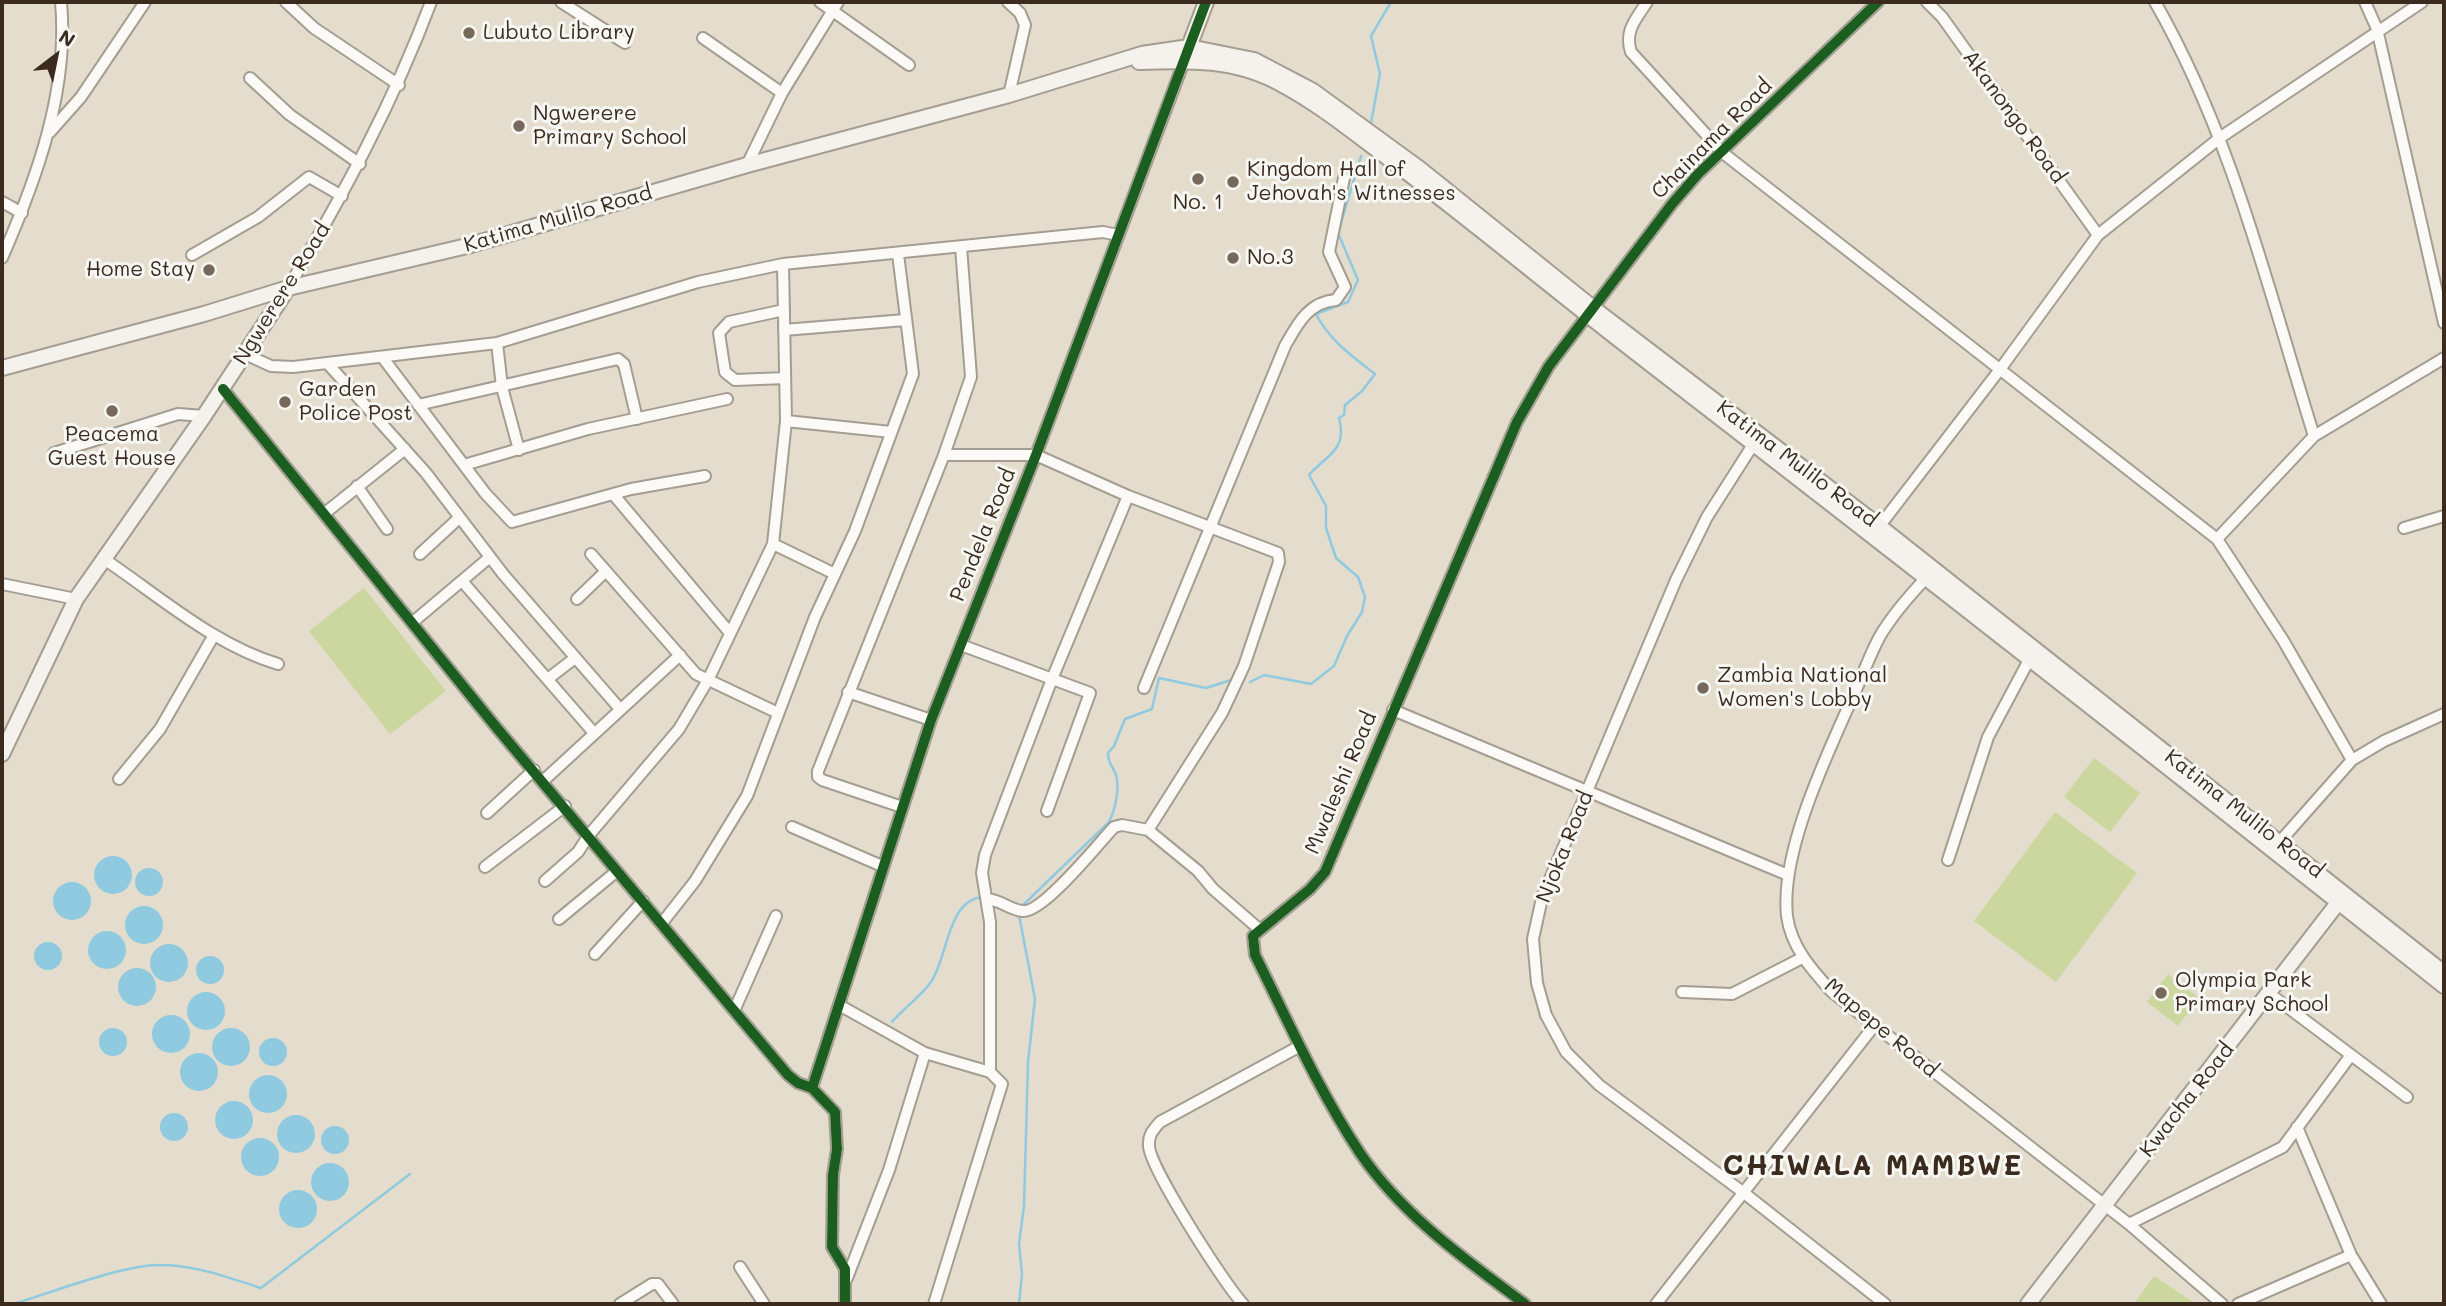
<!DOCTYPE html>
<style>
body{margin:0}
#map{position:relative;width:2446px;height:1306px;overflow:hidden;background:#e4dccc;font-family:Mali,sans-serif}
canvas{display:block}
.frame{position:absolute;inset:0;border:4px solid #3b2a1e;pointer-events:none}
.north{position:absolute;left:21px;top:21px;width:70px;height:70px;-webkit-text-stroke:5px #f6f6f2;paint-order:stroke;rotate:32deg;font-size:19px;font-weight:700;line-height:28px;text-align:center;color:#3b2a1e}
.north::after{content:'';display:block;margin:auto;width:24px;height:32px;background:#3b2a1e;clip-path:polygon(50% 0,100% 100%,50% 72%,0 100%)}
</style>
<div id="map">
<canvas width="2446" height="1306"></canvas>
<div class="frame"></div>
<div class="north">N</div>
</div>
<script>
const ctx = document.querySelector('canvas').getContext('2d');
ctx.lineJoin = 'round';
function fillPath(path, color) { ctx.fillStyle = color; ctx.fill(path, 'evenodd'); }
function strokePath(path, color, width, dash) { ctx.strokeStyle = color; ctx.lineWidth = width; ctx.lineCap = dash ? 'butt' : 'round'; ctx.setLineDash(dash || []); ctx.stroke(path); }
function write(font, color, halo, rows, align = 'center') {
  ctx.font = font + ' Mali,sans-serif'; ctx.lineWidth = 6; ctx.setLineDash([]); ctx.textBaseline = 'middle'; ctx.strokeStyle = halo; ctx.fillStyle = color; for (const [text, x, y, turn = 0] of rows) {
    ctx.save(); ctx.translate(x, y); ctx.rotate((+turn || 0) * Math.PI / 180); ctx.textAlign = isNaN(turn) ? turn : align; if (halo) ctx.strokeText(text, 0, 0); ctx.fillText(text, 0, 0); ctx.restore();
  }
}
fillPath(new Path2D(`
 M364,588L446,691L390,734L309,631Z
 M2094,758L2140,793L2110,832L2064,797Z
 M2055,812L2137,873L2056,982L1974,921Z
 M2168,974L2199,998L2178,1026L2147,1002Z
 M2154,1276L2196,1304H2134Z`), '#cbd79e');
fillPath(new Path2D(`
 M94 875a19 19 0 1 1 38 0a19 19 0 1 1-38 0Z
 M135 882a14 14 0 1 1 28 0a14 14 0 1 1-28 0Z
 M53 901a19 19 0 1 1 38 0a19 19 0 1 1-38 0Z
 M125 925a19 19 0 1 1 38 0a19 19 0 1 1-38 0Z
 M88 950a19 19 0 1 1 38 0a19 19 0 1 1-38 0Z
 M34 956a14 14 0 1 1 28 0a14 14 0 1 1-28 0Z
 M150 963a19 19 0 1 1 38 0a19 19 0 1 1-38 0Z
 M196 970a14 14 0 1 1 28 0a14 14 0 1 1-28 0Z
 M118 987a19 19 0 1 1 38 0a19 19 0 1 1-38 0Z
 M187 1011a19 19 0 1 1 38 0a19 19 0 1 1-38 0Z
 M152 1034a19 19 0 1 1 38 0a19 19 0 1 1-38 0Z
 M212 1047a19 19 0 1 1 38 0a19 19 0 1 1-38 0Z
 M99 1042a14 14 0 1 1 28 0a14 14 0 1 1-28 0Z
 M259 1052a14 14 0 1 1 28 0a14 14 0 1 1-28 0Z
 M180 1072a19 19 0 1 1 38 0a19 19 0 1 1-38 0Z
 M249 1094a19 19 0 1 1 38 0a19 19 0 1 1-38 0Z
 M215 1120a19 19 0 1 1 38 0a19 19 0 1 1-38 0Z
 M160 1127a14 14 0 1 1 28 0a14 14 0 1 1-28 0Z
 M277 1134a19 19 0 1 1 38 0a19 19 0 1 1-38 0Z
 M321 1140a14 14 0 1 1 28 0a14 14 0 1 1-28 0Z
 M241 1157a19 19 0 1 1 38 0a19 19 0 1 1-38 0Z
 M311 1182a19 19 0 1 1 38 0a19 19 0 1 1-38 0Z
 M279 1209a19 19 0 1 1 38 0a19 19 0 1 1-38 0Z`), '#8fcae0');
strokePath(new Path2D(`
 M1371,123L1380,74L1371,36L1391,2
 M1250,682L1264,675L1311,684L1334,666L1347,636L1362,612L1365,597L1358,577L1336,558L1326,528V506L1309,475C1325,456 1348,451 1339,418L1344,415L1345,405L1362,391L1375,374C1353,357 1329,340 1316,314L1348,302L1358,280L1338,233L1361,156
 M1001,898L1022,906L1109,822C1115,810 1120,789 1116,775C1113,766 1108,764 1108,753L1114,746L1125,719L1152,709L1159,678L1206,688L1231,680
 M892,1022C904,1008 921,996 931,982C948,957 947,901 982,897
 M13,1304C51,1293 124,1264 161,1265C196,1265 229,1278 261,1288L410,1174
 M1019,1304L1022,1274L1019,1244L1024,1206L1028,1062L1035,999L1019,915`), '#8fcae0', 2.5);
const street = new Path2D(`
 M286,2L314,28L399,85
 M561,2L625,43
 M820,2L909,65
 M1008,2L1020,13L1025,25L1009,95
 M1647,2C1636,19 1624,31 1631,52L1723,153L2217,539L2283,640L2352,760
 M1927,2L1942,17L2098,235
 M2155,2C2232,136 2268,289 2314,436
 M2365,2L2377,29L2444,323
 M703,38L782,93
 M250,78L290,115L360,164
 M50,132L81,97L145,2
 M747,165L782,93L838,2
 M2,202L22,213
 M192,255L258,217L309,177L342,196
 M2,258C37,178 69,90 61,2
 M288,288C343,195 393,103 431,2
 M784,310L729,322L719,333L725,372L735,380L785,378
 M784,330L905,320
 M497,343L502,387L519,450
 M245,354L271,366L293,367L497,343L698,282L783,264L1103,232L1118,235
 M383,358L485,493L512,522L631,489L705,476
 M328,364L426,473L503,574L620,709
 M223,389L496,727L788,1075L798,1083L812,1088L835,1112L837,1149L833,1175L832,1247L845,1269V1304
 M418,405L618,359L624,364L637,419
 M786,421L891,432
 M1756,440L1707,517L1676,580L1542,898L1533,939L1537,983L1546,1015L1566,1052L1599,1085L1744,1193L1885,1304
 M54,453L178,414L204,416
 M944,455L971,377L961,247
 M464,465L588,429L727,399
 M357,486L387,529
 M613,494L730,633
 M325,513L405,449
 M2404,528L2444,516
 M1875,532L2001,368L2098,235L2221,137L2422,2
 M2217,539L2314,436L2444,358
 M773,544L835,574
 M420,554L459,518
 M591,554L696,674L778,713
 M104,559C159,596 214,645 278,664
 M1926,578C1909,596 1893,614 1880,636C1870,654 1863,675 1854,694C1828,753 1780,851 1787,916C1791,947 1812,970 1832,992L2129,1224L2222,1304
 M462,581L594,733
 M2,584L76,599
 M577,599L606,571
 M413,622L490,557
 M961,645L1090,693L1047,811
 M549,678L575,658
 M1144,688L1285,346C1297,325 1308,302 1336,300L1345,287L1329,252L1344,178
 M848,692L931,720
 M1393,710L1788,875
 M119,779L160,729L214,635
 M543,781L680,655
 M902,807L822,780L818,777V771L944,455H1036L1128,496L1278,553L1279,562L1244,666L1222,713L1148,830
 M487,813L534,770
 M792,827L882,866
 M2276,846L2352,760L2384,741L2444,714
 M1948,860L1988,737L2029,660
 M485,867L565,806
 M545,881L578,852L589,835L679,729L708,680L773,544L786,421L783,264
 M987,899C1001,900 1010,910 1023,911C1043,913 1099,843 1114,827L1122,825L1148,830L1198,871L1213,889L1259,929
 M559,919L617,871
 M662,923L695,881L747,796L815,617L855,531L913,374L898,254
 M595,954L643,901
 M1682,992L1732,994L1802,958
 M2270,994L2407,1097
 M839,1005L925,1053L990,1072L1002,1084L934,1304
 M734,1011L776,916
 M990,1072V922L982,873L985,855L1052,679L1128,496
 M812,1088L931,720L1036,455L1186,56
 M2297,1127L2351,1255L2381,1304
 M2129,1224L2283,1147L2351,1055
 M740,1267L764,1304
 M847,1278L889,1170L925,1053
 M620,1304L652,1284H658L673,1304
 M1243,1304C1225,1285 1150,1168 1149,1146C1148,1135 1153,1130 1160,1122L1300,1046
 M1525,1304C1467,1261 1402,1215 1360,1153C1319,1091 1288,1021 1255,955L1253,936L1310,889L1325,872L1517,422L1549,366L1672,204L1698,174L1878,2
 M1656,1304L1874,1026
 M2238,1304L2351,1255`);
const secondary = new Path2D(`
 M1189,47L1206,2
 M1139,62C1189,60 1236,59 1281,84C1319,104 1353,132 1388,158C1475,223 1558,293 1644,359C1912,566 2179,775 2444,986
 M2,368L204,314L288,288L467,246L747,165L1009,95L1142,54L1189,47L1254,60L1313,91L1420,169L1593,308L1879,526L2444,973
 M2,754L76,599L204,416L288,288
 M2028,1304L2344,895`);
strokePath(street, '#a49d92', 14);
strokePath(secondary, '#a49d92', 18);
strokePath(street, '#fbfaf7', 10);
strokePath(secondary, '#f5f1ec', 14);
strokePath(new Path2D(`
 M223,389L496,727L788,1075L798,1083L812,1088L835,1112L837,1149L833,1175L832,1247L845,1269V1304
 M812,1088L931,720L1036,455L1206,2
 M1525,1304C1467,1261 1402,1215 1360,1153C1319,1091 1288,1021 1255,955L1253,936L1310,889L1325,872L1517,422L1549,366L1672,204L1698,174L1878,2`), '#1b5e20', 10);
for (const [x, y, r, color] of [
 [469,33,7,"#76685b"],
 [519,126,7,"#76685b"],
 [1198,179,7,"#76685b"],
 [1233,182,7,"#76685b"],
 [1233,258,7,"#76685b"],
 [209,270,7,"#76685b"],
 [285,402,7,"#76685b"],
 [112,411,7,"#76685b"],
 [1703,688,7,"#76685b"],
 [2161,993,7,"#76685b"]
]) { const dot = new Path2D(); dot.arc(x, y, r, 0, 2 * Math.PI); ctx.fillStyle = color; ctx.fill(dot); strokePath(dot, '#f6f6f2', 2.5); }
write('21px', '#3b2a1e', '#f6f6f2', [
 ["Lubuto Library",483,33],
 ["Ngwerere",533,114],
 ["Primary School",533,138],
 ["Kingdom Hall of",1247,170],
 ["Jehovah's Witnesses",1247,194],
 ["No. 1",1198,203,"center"],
 ["No.3",1247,258],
 ["Home Stay",195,270,"right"],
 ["Garden",299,390],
 ["Police Post",299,414],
 ["Peacema",112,435,"center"],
 ["Guest House",112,459,"center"],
 ["Zambia National",1717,676],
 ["Women's Lobby",1717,700],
 ["Olympia Park",2175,981],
 ["Primary School",2175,1005]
], 'left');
write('21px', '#3b2a1e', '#f6f6f2', [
 ["Akanongo Road",2014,117,54],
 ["Chainama Road",1712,139,-45],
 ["Katima Mulilo Road",558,219,-16],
 ["Ngwerere Road",282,294,-58],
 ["Katima Mulilo Road",1797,464,37],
 ["Pendela Road",983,535,-68],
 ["Mwaleshi Road",1341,783,-67],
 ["Katima Mulilo Road",2244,814,38],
 ["Njoka Road",1565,847,-68],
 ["Mapepe Road",1881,1028,40],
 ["Kwacha Road",2187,1100,-52]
]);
ctx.letterSpacing = '2px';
write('bold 28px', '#3b2a1e', '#f6f6f2', [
 ["CHIWALA MAMBWE",1873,1166]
]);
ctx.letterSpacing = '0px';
</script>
